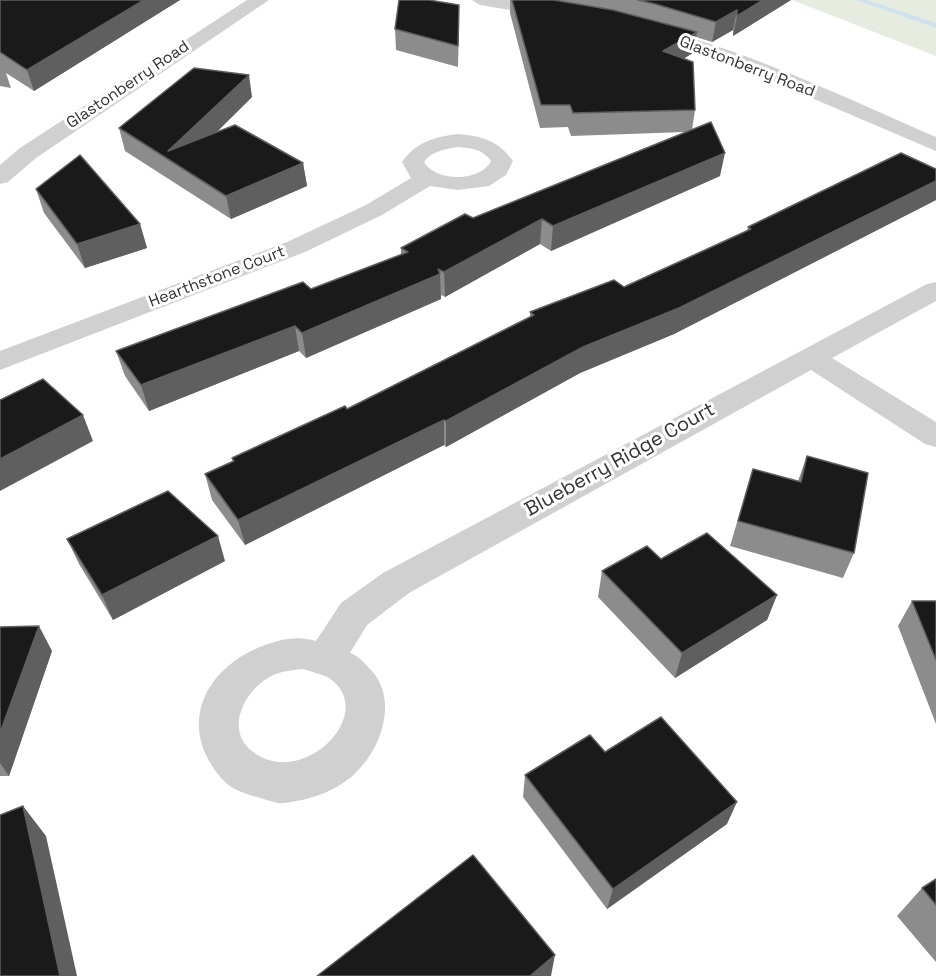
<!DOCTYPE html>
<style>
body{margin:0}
canvas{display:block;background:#fff}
</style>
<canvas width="936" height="976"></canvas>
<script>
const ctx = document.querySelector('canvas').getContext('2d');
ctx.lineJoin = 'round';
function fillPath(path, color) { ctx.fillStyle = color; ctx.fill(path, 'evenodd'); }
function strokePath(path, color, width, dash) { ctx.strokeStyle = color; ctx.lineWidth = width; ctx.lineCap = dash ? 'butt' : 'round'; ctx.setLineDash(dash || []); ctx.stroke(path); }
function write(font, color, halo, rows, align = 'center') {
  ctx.font = font + ' "Space Grotesk",sans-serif'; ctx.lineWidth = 6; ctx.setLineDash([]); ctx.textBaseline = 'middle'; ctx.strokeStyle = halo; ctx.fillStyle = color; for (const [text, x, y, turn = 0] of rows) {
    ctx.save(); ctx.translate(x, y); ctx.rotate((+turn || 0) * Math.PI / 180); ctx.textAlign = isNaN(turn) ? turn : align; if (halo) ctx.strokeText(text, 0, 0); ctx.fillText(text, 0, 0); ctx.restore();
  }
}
fillPath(new Path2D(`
 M792,0H936V56Z`), '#e6ecdf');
fillPath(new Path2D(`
 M856,0H867L936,23V28Z`), '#cfe2ee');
fillPath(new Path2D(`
 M247,0H269L36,158L8,182L0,184V165L20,148Z
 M472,0H511L559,8L562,12L559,16L553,17L480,5Z
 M651,27C750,51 843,97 936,137V151L753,73L645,36L642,32L645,28Z
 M458,134C482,136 499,141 513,161L506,175L489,186L458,190L430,186L382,215L305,252L0,370V351L287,242L366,205L411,178L402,162C416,142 434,137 458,134ZM458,147C471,148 483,149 491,161C481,182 435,182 424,162C432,151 445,149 458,147Z
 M936,282V301L832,358L936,422V447L925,444L811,370L409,593L367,625L350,653C359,656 364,663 371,670C400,701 380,754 350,778C335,790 315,798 296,801C289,802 281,805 274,802C261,798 243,794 231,787C220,779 212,767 206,755C183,704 220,660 268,644C284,638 300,636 316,641L341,603L383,573L927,284ZM303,669C311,672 322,674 329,678C380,713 302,791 252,751C223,728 247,685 276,674C284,671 294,670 303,669Z`), '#d0d0d0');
fillPath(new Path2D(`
 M0,0H180L34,91L6,73L11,88L0,86Z
 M510,0H791L733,36V30L712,42L696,37L693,53L683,59L695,110L692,130L720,176L551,251L540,244L445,297L441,295V299L306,358L299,351L149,411L125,376L116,351L311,289L401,255V248L685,132L571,136L568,127L540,128L510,13Z
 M459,25L458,67L396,50L395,29Z
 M252,97L217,132L303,163L307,186L231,219L125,151L119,128Z
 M936,169V200L674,334L580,373L446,447L444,445L245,545L212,500L205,474L233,461L232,458L347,409L530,317V312L624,287L747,231L748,227Z
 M36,189L140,224L147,248L85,268L44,213Z
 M807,456L854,553L843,578L730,546L753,469L798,481Z
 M67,539L225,561L113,620L79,564Z
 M661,559L777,595L767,620L675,678L598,597L602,571Z
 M912,601H936V724L898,626Z
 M0,627L52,651L9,776H0Z
 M605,752L727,824L607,909L523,797L525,775Z
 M936,879V962L897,916L922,888Z`), '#8c8c8c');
fillPath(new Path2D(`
 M144,0H180L34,91L27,70Z
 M763,0H791L733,36L737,16Z
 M737,10L733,30L712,42L716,22Z
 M697,32L693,53L660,72L663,51Z
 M249,75L252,97L181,167L168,151Z
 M725,153L720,176L551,251L553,226Z
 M303,163L307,186L231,219L226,196Z
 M936,181V200L674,334L580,373L446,447V421L583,347Z
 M542,219L540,244L445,297L444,272Z
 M140,224L147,248L85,268L77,244Z
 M440,274L441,299L306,358L302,333Z
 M295,326L299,351L149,411L141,385Z
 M83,415L93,441L0,491V459Z
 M444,420V445L245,545L238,520Z
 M218,536L225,561L113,620L102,595Z
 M777,595L767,620L675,678L682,653Z
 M39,626L52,651L9,776L0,763V733Z
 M737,802L727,824L607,909L613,889Z
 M23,806L46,836L77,976H60Z
 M555,955L551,976H530Z`), '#5f5f5f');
const building = new Path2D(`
 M0,0H144L27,70L0,52Z
 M399,0H429L459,5L458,46L395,29Z
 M512,0H554L613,10L697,32L663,51L693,62L695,110L573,113L570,105H541Z
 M638,0H763L737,16V10L716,22L655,4Z
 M194,68L249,75L168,151L235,125L303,163L226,196L119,128Z
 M711,122L725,153L553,226L542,219L444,272L438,269L440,274L302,333L295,326L141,385L116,351L303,282L311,289L408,252L401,248L465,214L473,218Z
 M901,153L936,169V181L679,308L583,347L446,421L444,420L238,520L205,474L234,461L232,458L345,406L347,409L534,315L530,312L614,280L624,287L751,229L748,227Z
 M80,155L140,224L77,244L36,189Z
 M43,379L83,415L0,459V400Z
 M807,456L868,473L854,553L738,521L753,469L801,482Z
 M168,491L218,536L102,595L67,539Z
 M707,533L777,595L682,653L602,571L647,546L661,559Z
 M912,601H936V660Z
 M39,626L0,733V627Z
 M661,717L737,802L613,889L525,775L590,735L605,752Z
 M23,806L60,976H0V815Z
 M473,855L555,955L530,976H317Z
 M936,879V905L922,888Z`);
fillPath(building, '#1a1a1a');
strokePath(building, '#5f5f5f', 1.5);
write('16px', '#333', '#fff', [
 ["Glastonberry Road",747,67,21],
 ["Glastonberry Road",128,85,-34],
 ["Hearthstone Court",217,277,-21]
]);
write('20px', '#333', '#fff', [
 ["Blueberry Ridge Court",620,460,-29]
]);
</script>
